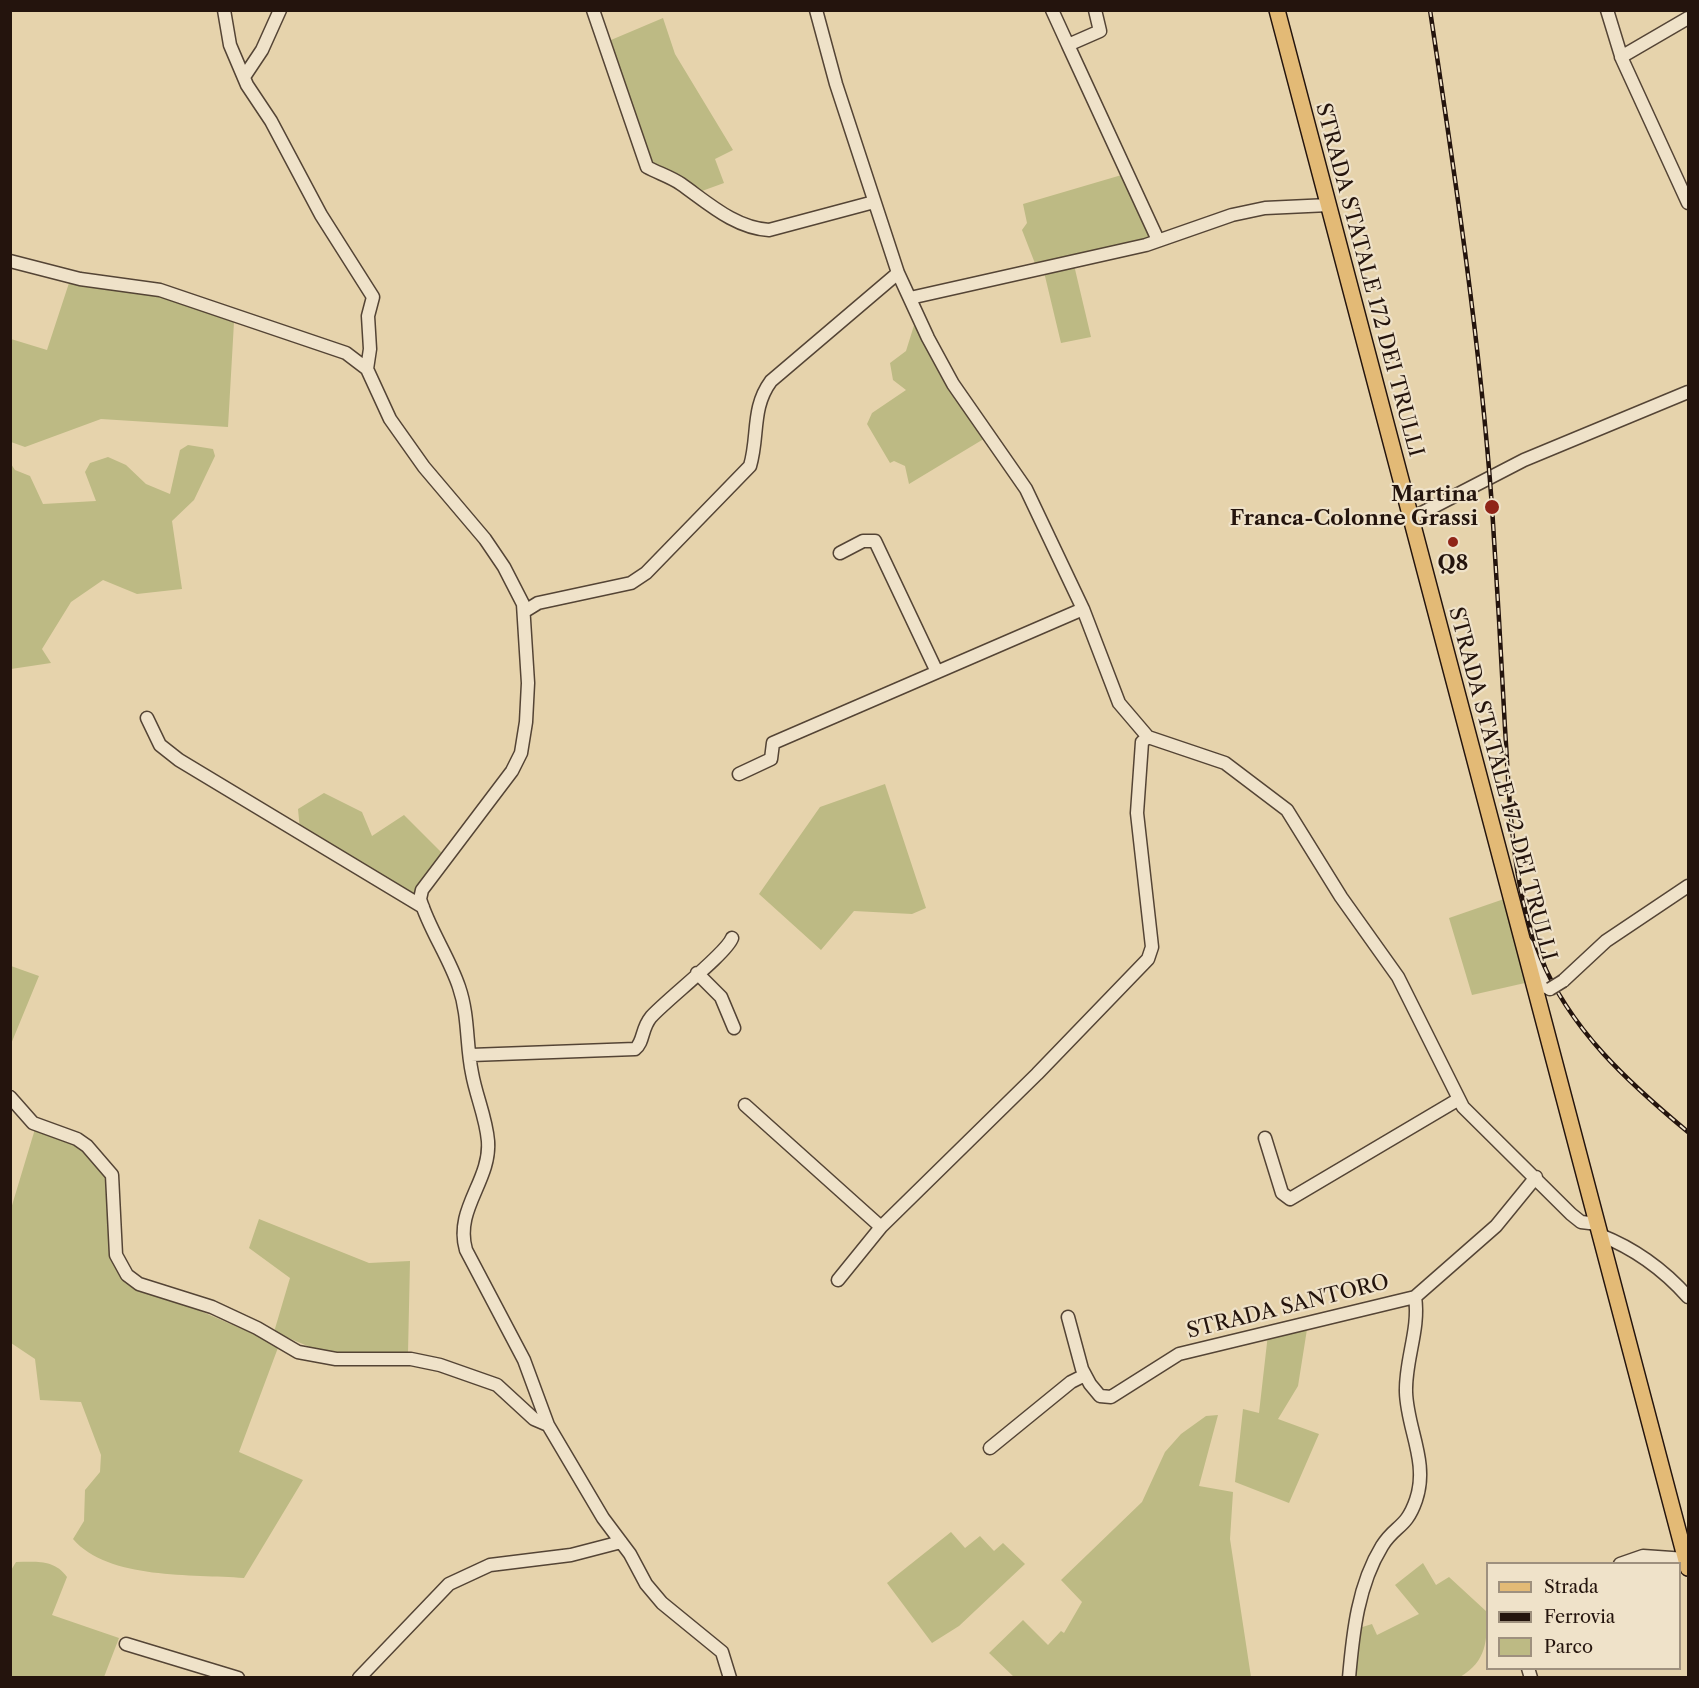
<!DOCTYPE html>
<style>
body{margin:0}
#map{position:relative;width:1699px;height:1688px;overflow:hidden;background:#e6d3ac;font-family:"Libre Caslon Text",serif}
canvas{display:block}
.frame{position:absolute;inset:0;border:12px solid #24140d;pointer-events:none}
.legend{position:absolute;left:1486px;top:1562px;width:195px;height:108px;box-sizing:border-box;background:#efe2c9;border:2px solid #9e907e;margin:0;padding:8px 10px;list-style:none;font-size:18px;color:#24140d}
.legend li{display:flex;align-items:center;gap:12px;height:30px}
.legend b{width:30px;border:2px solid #9e907e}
</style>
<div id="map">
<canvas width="1699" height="1688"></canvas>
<div class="frame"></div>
<ul class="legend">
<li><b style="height:8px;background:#e3ba76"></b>Strada</li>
<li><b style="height:8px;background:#24140d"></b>Ferrovia</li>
<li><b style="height:16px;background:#bdba84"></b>Parco</li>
</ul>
</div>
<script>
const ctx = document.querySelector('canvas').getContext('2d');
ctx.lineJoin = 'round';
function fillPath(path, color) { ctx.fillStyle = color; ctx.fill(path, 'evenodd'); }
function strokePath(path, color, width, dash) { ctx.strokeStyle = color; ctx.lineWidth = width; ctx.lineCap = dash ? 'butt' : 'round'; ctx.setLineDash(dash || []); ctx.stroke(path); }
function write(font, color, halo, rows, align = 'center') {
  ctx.font = font + ' "Libre Caslon Text",serif'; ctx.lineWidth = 4.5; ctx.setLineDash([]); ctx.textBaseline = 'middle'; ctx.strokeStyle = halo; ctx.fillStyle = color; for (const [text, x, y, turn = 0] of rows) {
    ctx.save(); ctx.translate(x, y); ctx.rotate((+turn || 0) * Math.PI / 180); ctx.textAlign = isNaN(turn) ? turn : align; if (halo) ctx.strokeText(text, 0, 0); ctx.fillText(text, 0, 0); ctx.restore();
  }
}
fillPath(new Path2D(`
 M663,18L675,54L733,150L715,159L724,183L702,191L652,163L645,151L611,40Z
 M1125,174L1153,239L1074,265L1091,337L1061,343L1044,272L1036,266L1022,230L1027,223L1023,204Z
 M69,283L153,288L234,322L228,427L101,419L25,447L11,442V339L47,350Z
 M916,319L987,437L909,484L905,466L894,461L890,463L867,424L872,413L906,390L893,380L890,363L906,351Z
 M188,445L213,449L215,456L194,500L172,521L182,589L137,594L103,580L71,602L42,649L51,663L11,669V464L15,470L30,476L43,504L96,501L85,472L90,463L108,457L126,465L146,484L170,494L180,450Z
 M885,784L926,908L912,914L854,911L821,950L759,894L820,807Z
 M324,793L362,812L372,836L404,815L443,854L418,894L412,896L300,830L298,809Z
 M1504,899L1525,983L1472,995L1449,918Z
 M11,966L39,976L11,1044L10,966Z
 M35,1129L79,1147L102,1170L109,1183L110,1251L122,1277L279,1345L239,1452L303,1480L244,1578C193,1574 108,1580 73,1539L84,1521L85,1490L100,1472L101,1455L81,1402L40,1400L35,1359L11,1343L10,1212Z
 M259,1219L369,1263L410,1261L408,1353L322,1352L274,1332L290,1278L249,1248Z
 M1308,1323L1298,1386L1278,1419L1319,1434L1289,1503L1235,1482L1243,1409L1259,1413L1268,1334Z
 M1218,1415L1199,1486L1233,1492L1230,1539L1251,1677H1014L989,1653L1023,1620L1048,1645L1061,1631L1064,1633L1082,1602L1061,1580L1142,1502L1165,1452L1181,1434L1206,1416Z
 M951,1532L965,1548L980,1536L994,1551L1003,1543L1025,1564L959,1626L932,1643L887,1583Z
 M16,1562C36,1562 54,1559 67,1577L52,1615L119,1638L104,1677H11L10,1572Z
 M1423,1563L1436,1585L1449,1577L1487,1612C1487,1641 1487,1661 1460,1677L1354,1678L1356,1629L1372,1624L1377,1635L1419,1614L1395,1585Z`), '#bdba84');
const minor = new Path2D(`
 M224,10L230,45L247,85L271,121L321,215L373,297L368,316L370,349L367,369
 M593,10L647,167C658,173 671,177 681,184C708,203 735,228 769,230L874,202
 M816,10L836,84L898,273L928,338L953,384L1026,489L1083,609L1119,703L1148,737L1225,763L1287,810L1341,897L1398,977L1463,1107L1571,1214L1581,1222L1598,1224
 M1052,10L1068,45L1100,31L1095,10
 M1607,10L1622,59L1688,203
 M1068,45L1158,240
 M1621,57L1688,18
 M244,77L262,50L280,10
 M10,261L80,279L160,290L346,353L367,369L390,419L424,467L485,539L504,567L523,604L528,683L526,722L521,753L512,771L422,890L420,899C429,929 449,957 459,987C469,1016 466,1045 472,1073C476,1096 486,1117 488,1141C491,1181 454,1209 466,1250L524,1360L548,1425L603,1518L630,1554L646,1584L662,1603L722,1652L730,1678
 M910,298L1146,245L1232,215L1265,208L1329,205
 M1410,519L1524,460L1688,392
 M840,553L863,541H875L937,672
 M525,611L538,603L631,583L646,573L750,466C759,436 751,408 771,381L898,273
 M147,718L160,745L179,760L423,907
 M739,774L771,759L773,743L1083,609
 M1523,940L1535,954L1546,987L1550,989
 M697,973L721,997L734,1028
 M1563,981L1606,941L1688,886
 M471,1055L635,1049C644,1042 641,1029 651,1017C666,1000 727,953 732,938
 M10,1097L33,1123L77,1139L87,1146L112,1175L116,1255L127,1275L139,1284L212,1307L257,1328L298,1352L336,1359H411L440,1365L497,1385L534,1419L548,1425
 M745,1105L881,1227
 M1265,1138L1282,1193L1290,1199L1459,1099
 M1600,1235C1636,1249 1663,1269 1688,1297
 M838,1280L881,1227L1037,1074L1148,959L1152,947L1137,813L1142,742L1148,737
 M1068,1317L1082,1369L1090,1384L1100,1396L1111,1397L1179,1354L1415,1297L1496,1226L1536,1177
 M990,1448L1071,1382L1085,1375
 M1620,1564L1643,1556L1686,1559
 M126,1644L238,1678
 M1528,1668L1531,1678
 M359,1678L449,1584L490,1565L571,1555L621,1542
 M1349,1678C1353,1632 1358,1585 1382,1546C1395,1525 1406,1529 1416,1500C1429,1462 1407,1429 1406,1392C1405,1360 1420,1329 1415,1297`);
const major = new Path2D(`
 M1277,10L1688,1568`);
strokePath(minor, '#544435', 15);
strokePath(major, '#24140d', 18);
strokePath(minor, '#efe2c9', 12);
strokePath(major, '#e3ba76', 15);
const rail = new Path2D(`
 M1430,10C1455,176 1480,341 1492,507C1497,581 1501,654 1505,728C1510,805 1511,883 1540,956C1570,1030 1629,1083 1688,1132`);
strokePath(rail, '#24140d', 4.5);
strokePath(rail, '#efe2c9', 2, [7]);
const minorBridge = new Path2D(`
 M1550,989L1563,981`);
strokePath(minorBridge, '#544435', 15, []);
strokePath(minorBridge, '#efe2c9', 12);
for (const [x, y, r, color] of [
 [1492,507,8,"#8f2418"],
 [1453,542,6,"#8f2418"]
]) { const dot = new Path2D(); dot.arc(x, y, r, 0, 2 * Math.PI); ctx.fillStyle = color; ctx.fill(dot); strokePath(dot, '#efe2c9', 2); }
write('21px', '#24140d', '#efe2c9', [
 ["STRADA STATALE 172 DEI TRULLI",1369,280,75],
 ["STRADA STATALE 172 DEI TRULLI",1502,784,75],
 ["STRADA SANTORO",1288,1307,-14]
]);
write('bold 21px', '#24140d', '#efe2c9', [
 ["Martina",1478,495],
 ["Franca-Colonne Grassi",1478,519],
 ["Q8",1453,564,"center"]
], 'right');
</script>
